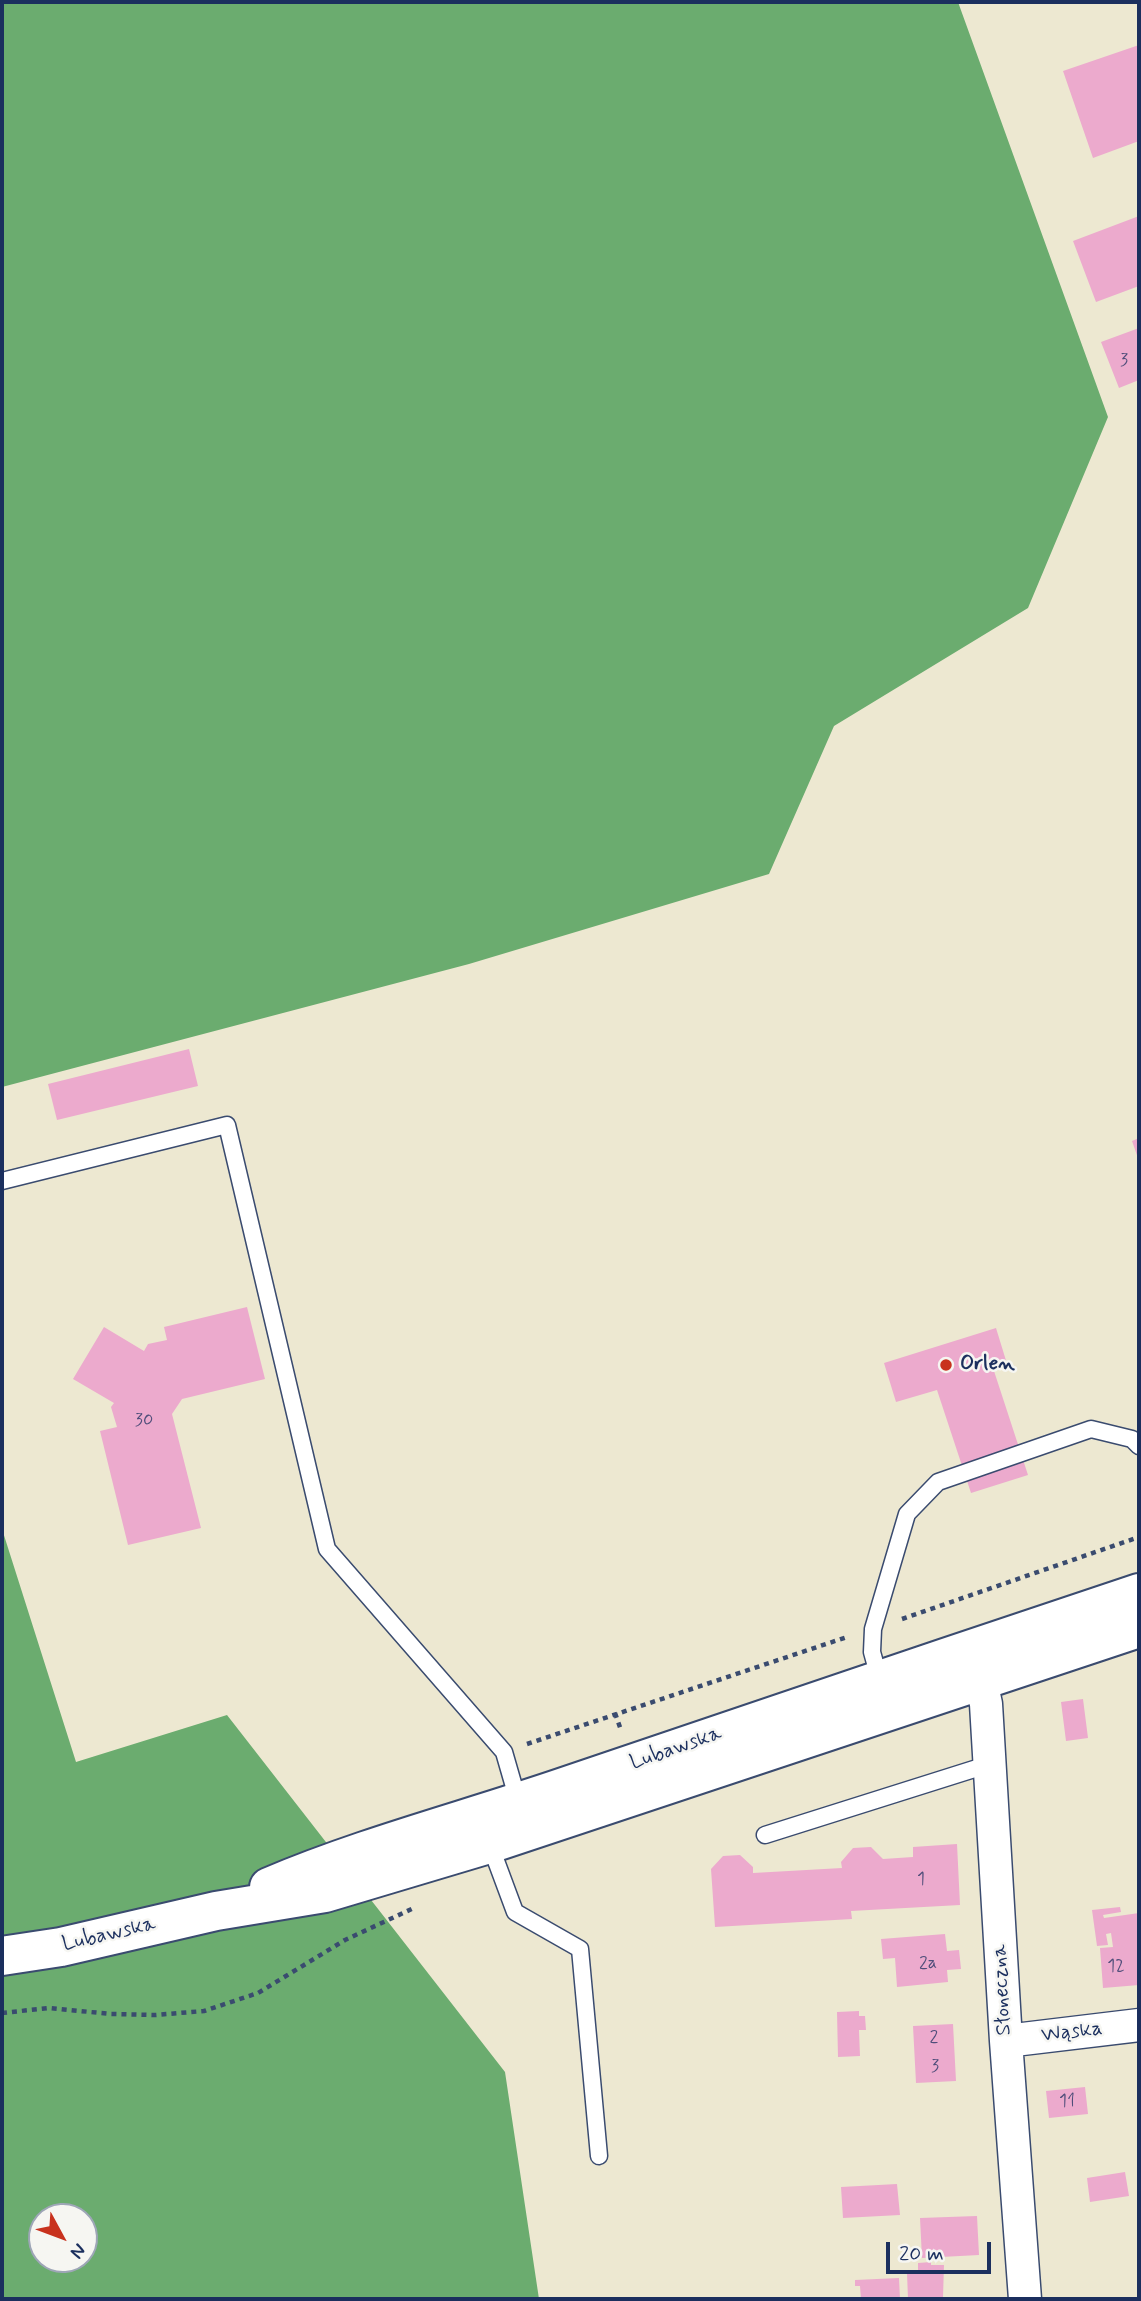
<!DOCTYPE html>
<meta charset="utf-8">
<style>
body{margin:0}
#map{position:relative;width:1141px;height:2301px;overflow:hidden;background:#ede8d1;font-family:Mynerve,sans-serif}
canvas{display:block}
.frame{position:absolute;inset:0;border:4px solid #1b2f5e;pointer-events:none}
.north{position:absolute;left:28px;top:2203px;width:70px;height:70px;box-sizing:border-box;background:#f6f6f2;border:2px solid #9ea6b7;border-radius:50%;rotate:131deg;font-size:19px;font-weight:700;line-height:28px;text-align:center;color:#1b2f5e}
.north::after{content:'';display:block;margin:auto;width:24px;height:32px;background:#c8321e;clip-path:polygon(50% 0,100% 100%,50% 72%,0 100%)}
.scale{position:absolute;left:886px;top:2242px;width:105px;height:32px;box-sizing:border-box;border:4px solid #1b2f5e;border-top:0;padding-left:9px;font-size:21px;line-height:24px;white-space:nowrap;color:#1b2f5e;-webkit-text-stroke:5px #f6f6f2;paint-order:stroke}
</style>
<div id="map">
<canvas width="1141" height="2301"></canvas>
<div class="frame"></div>
<div class="north">N</div>
<div class="scale">20 m</div>
</div>
<script>
const ctx = document.querySelector('canvas').getContext('2d');
ctx.lineJoin = 'round';
function fillPath(path, color) { ctx.fillStyle = color; ctx.fill(path, 'evenodd'); }
function strokePath(path, color, width, dash) { ctx.strokeStyle = color; ctx.lineWidth = width; ctx.lineCap = dash ? 'butt' : 'round'; ctx.setLineDash(dash || []); ctx.stroke(path); }
function write(font, color, halo, rows, align = 'center') {
  ctx.font = font + ' Mynerve,sans-serif'; ctx.lineWidth = 5; ctx.setLineDash([]); ctx.textBaseline = 'middle'; ctx.strokeStyle = halo; ctx.fillStyle = color; for (const [text, x, y, turn = 0] of rows) {
    ctx.save(); ctx.translate(x, y); ctx.rotate((+turn || 0) * Math.PI / 180); ctx.textAlign = isNaN(turn) ? turn : align; if (halo) ctx.strokeText(text, 0, 0); ctx.fillText(text, 0, 0); ctx.restore();
  }
}
fillPath(new Path2D(`
 M2,2H958L1108,417L1028,608L834,726L769,874L469,964L2,1087Z
 M2,1529L76,1762L227,1715L505,2072L539,2299H2ZM42,2217H84V2259H42Z`), '#6bac6f');
fillPath(new Path2D(`
 M1139,45V141L1093,158L1063,71Z
 M1139,216V286L1096,302L1073,241Z
 M1139,328V380L1119,388L1101,342Z
 M189,1049L198,1086L57,1120L48,1084Z
 M1139,1138V1161L1132,1141Z
 M247,1307L265,1379L182,1399L172,1414L201,1528L128,1545L100,1431L117,1427L111,1407L114,1403L73,1379L104,1327L144,1351L148,1344L167,1340L164,1327Z
 M996,1328L1008,1367L994,1371L1028,1475L971,1493L937,1390L896,1402L884,1363Z
 M1083,1699L1088,1738L1066,1741L1061,1702Z
 M957,1844L960,1905L851,1911L852,1919L715,1927L711,1869L723,1856L740,1855L753,1867V1873L842,1868L841,1862L853,1848L871,1847L883,1859L913,1857V1847Z
 M1120,1907L1121,1912L1103,1915L1104,1918L1139,1913V1985L1103,1988L1100,1948L1113,1947L1111,1933L1106,1934L1108,1945L1097,1946L1092,1910Z
 M945,1934L947,1951L959,1950L961,1969L947,1970L948,1982L897,1987L895,1958L883,1959L881,1939Z
 M859,2011V2016H865L866,2030H859L860,2056L838,2057L837,2012Z
 M953,2024L956,2081L916,2083L913,2026Z
 M1085,2087L1088,2114L1049,2118L1046,2091Z
 M1125,2172L1129,2196L1090,2202L1087,2178Z
 M897,2184L900,2215L843,2218L841,2187Z
 M977,2216L979,2255L922,2258L920,2218Z
 M931,2262V2265H944L943,2297L908,2299L907,2273H918V2263Z
 M899,2278L900,2299H861L860,2286H855V2280Z`), '#ecaacd');
const service = new Path2D(`
 M2,1181L227,1125L327,1549L504,1752L519,1804
 M880,1681L872,1652L873,1629L907,1514L938,1482L1091,1429L1132,1439L1139,1446
 M765,1835L990,1764
 M489,1842L515,1912L580,1949L599,2156`);
const minor = new Path2D(`
 M981,1681L986,1704L1006,2041L1025,2299
 M1006,2041L1139,2025`);
const secondary = new Path2D(`
 M269,1887C363,1847 464,1821 561,1788C753,1723 946,1657 1139,1593
 M2,1956L61,1947L216,1911L325,1893L489,1844L1139,1628`);
strokePath(service, '#3a4b6f', 19);
strokePath(minor, '#3a4b6f', 35);
strokePath(secondary, '#3a4b6f', 42);
strokePath(new Path2D(`
 M902,1619L1139,1537
 M615,1713L621,1730
 M527,1744L847,1637
 M2,2013L49,2008L111,2014L155,2015L204,2011L258,1993L345,1940L416,1907`), '#3a4b6f', 4.5, [5, 5]);
strokePath(service, '#fff', 16);
strokePath(minor, '#fff', 32);
strokePath(secondary, '#fff', 38);
for (const [x, y, r, color] of [
 [946,1365,7,"#c8321e"]
]) { const dot = new Path2D(); dot.arc(x, y, r, 0, 2 * Math.PI); ctx.fillStyle = color; ctx.fill(dot); strokePath(dot, '#f6f6f2', 2.5); }
write('18px', '#4f4e7a', null, [
 ["3",1124,361],
 ["30",144,1421],
 ["1",921,1880],
 ["2a",928,1964],
 ["12",1116,1967],
 ["2",934,2038],
 ["3",935,2067],
 ["11",1067,2102]
]);
write('bold 21px', '#1b2f5e', '#f6f6f2', [
 ["Orlen",960,1365]
], 'left');
write('21px', '#1b2f5e', '#f6f6f2', [
 ["Lubawska",676,1749,-19],
 ["Lubawska",109,1935,-13],
 ["Słoneczna",1003,1990,-93],
 ["Wąska",1072,2033,-7]
]);
</script>
